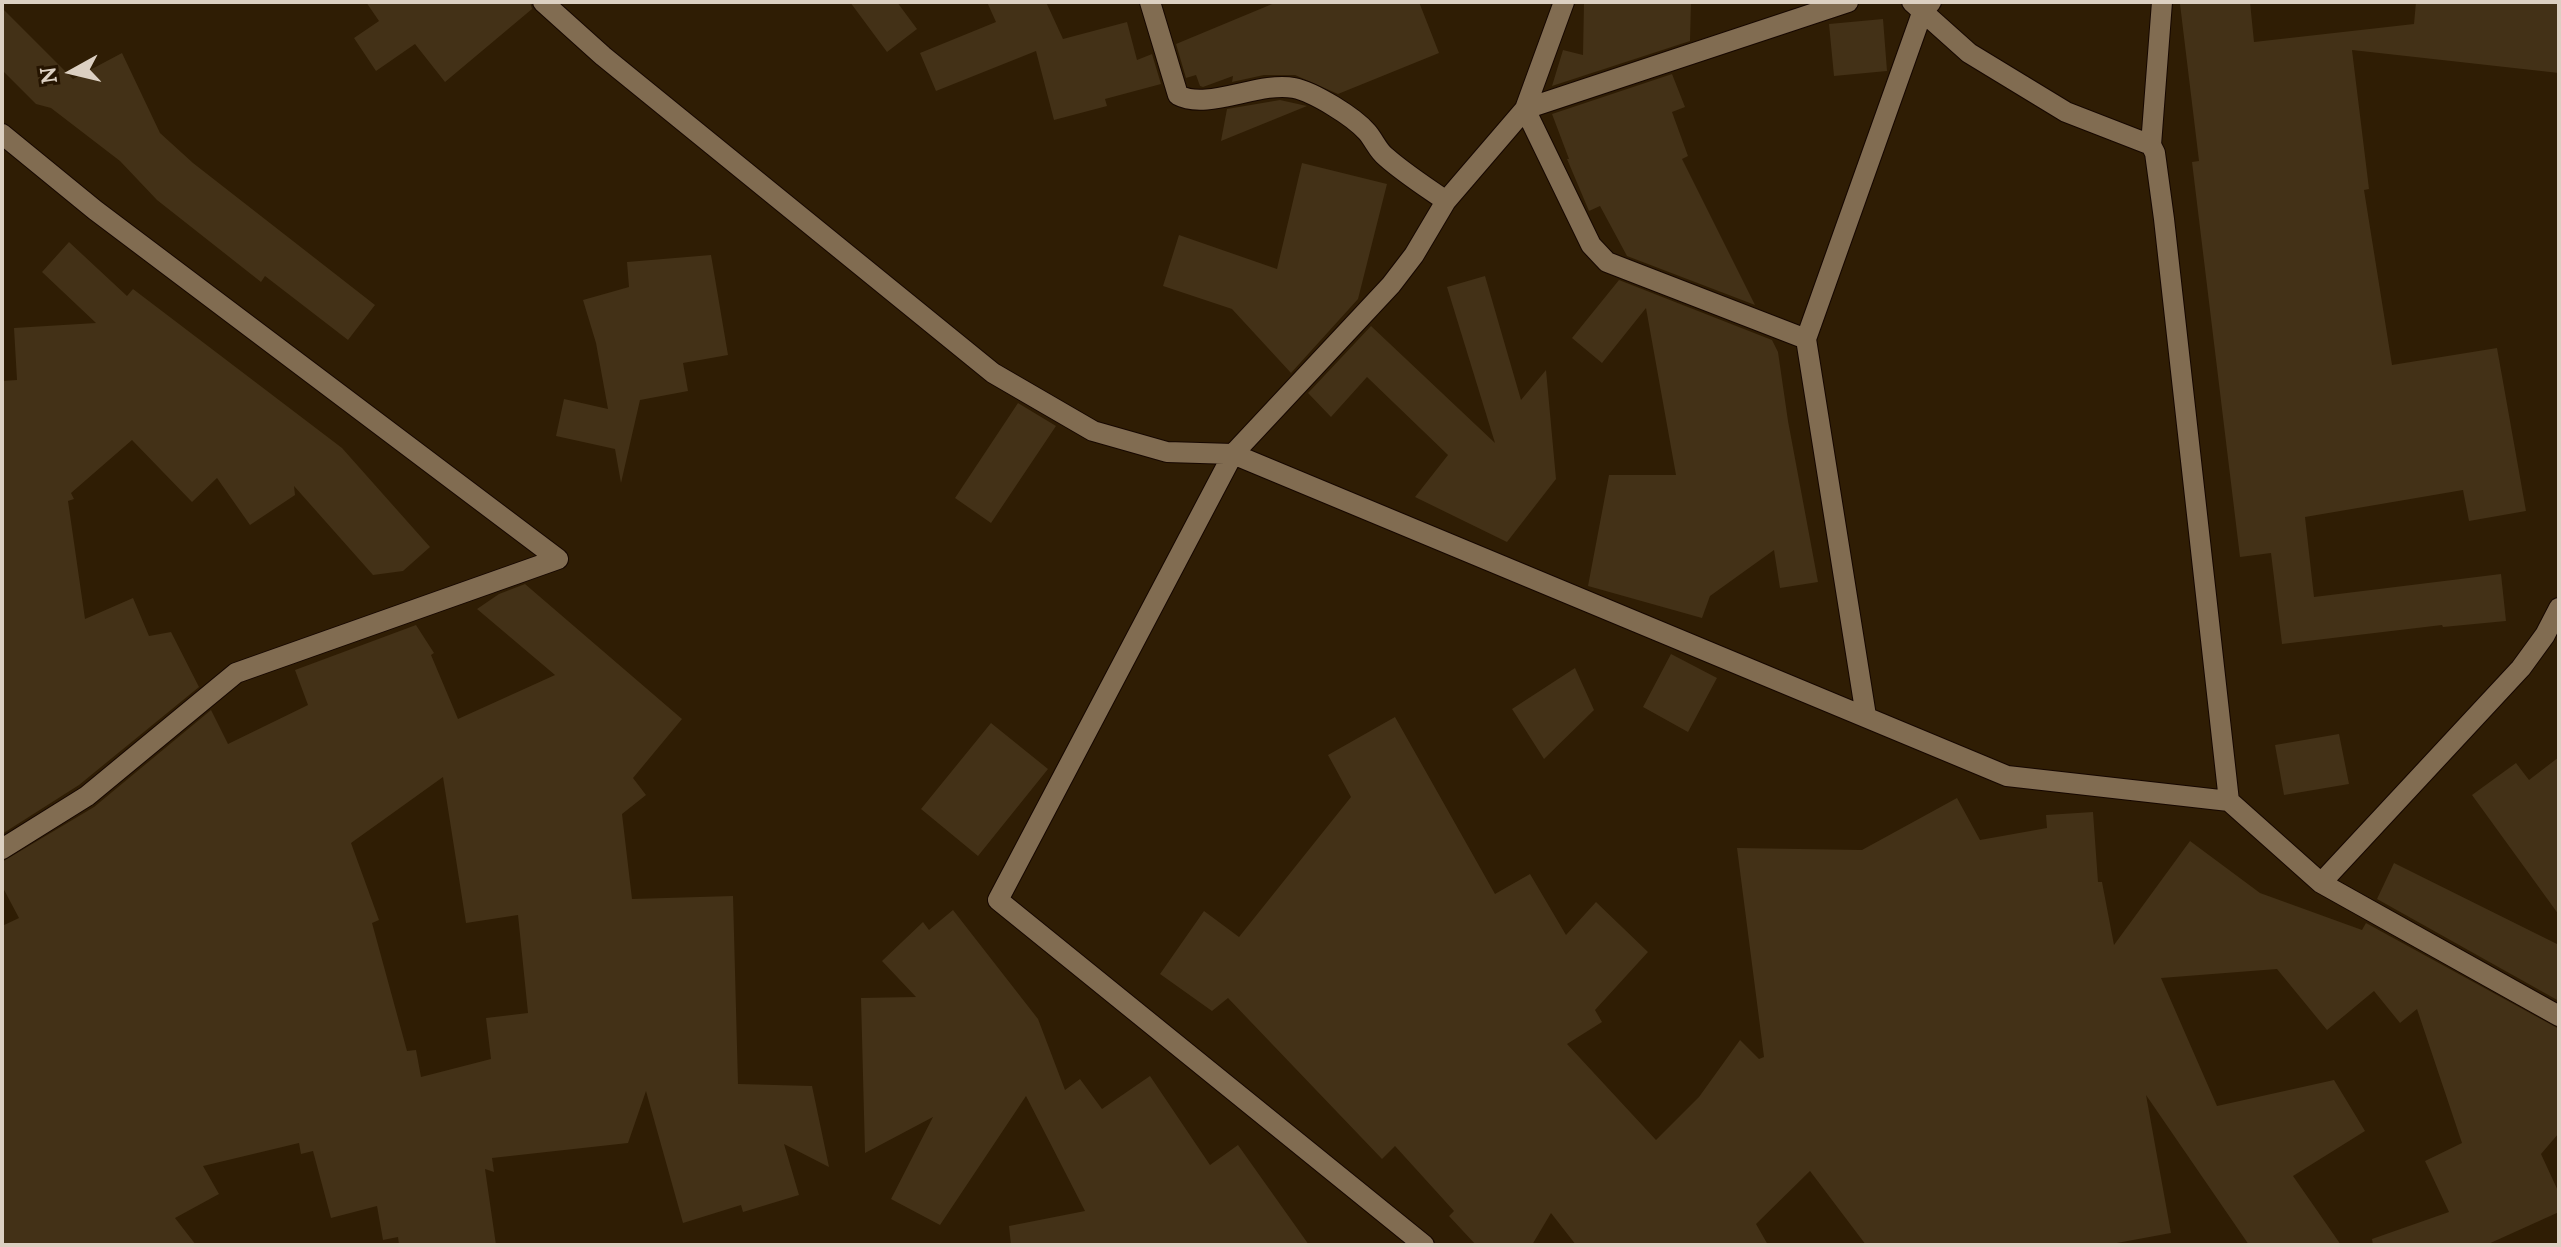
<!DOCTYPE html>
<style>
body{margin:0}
#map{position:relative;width:2561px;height:1247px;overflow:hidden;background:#2f1d04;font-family:Lora,serif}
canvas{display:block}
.frame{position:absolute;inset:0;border:4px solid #dcd0c2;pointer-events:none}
.north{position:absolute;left:32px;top:32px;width:80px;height:80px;-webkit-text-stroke:6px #251400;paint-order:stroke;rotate:262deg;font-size:22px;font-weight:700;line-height:32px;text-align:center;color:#dcd0c2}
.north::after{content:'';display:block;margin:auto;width:28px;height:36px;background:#dcd0c2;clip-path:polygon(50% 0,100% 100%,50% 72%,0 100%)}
</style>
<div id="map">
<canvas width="2561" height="1247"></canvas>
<div class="frame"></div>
<div class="north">N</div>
</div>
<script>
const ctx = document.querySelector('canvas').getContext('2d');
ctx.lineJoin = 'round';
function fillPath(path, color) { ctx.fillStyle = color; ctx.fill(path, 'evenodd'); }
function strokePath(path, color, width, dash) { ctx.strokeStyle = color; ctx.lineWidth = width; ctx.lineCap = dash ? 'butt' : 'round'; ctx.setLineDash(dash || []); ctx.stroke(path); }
fillPath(new Path2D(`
 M366,2H530L532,9L445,82L415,44L376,71L354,38L379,21Z
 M850,2H897L917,29L887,52Z
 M987,2H1046L1063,39L1127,22L1137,60L1152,54L1161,84L1105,99L1107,106L1054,120L1036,51L936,91L920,53L996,22Z
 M1277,2H1419L1439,53L1338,94L1295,75H1264L1232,82L1233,76L1203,87L1200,86L1196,75L1186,78L1176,44Z
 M1584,2H1691L1690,41L1552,86L1563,50L1583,55Z
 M2200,2H2250L2254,42L2414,24L2416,2H2559V73L2352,50L2369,189L2364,190L2392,365L2497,348L2526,511L2469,521L2463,490L2305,517L2314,597L2501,574L2506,621L2443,627L2442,625L2282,644L2271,553L2240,557L2192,162L2199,161L2180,4Z
 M2,8L73,79L122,53L160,133L193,163L375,305L348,340L265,276L261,282L157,200L120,161L51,108L36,104L2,70Z
 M1883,19L1887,71L1834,76L1829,24Z
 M1672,74L1685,107L1672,112L1688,156L1682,159L1755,305L1627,256L1600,206L1589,211L1567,159H1569L1552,114Z
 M1280,100L1307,106L1221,141L1227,109Z
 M1302,163L1387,184L1358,299L1291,373L1232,309L1163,286L1179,235L1277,269Z
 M69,242L127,296L133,289L342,448L430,547L403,571L373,575L294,486L295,495L250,525L217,478L192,502L132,440L71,493L74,499L68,501L85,619L133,598L149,636L171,632L199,687L79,785L2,834V381L17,380L14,328L96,323L42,272Z
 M711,255L728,355L683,363L688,391L640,400L621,483L615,449L556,436L564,399L608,409L596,343L583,300L629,287L627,262Z
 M1485,276L1521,400L1546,370L1556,479L1507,542L1415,497L1448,455L1367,377L1331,417L1308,393L1371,326L1495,443L1447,287Z
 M1619,280L1772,340L1778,352L1788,421L1818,582L1780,588L1774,550L1710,596L1702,618L1588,586L1609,475H1676L1646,308L1602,363L1572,338Z
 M1018,403L1056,426L991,523L955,498Z
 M525,584L682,719L633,778L646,795L622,814L632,899L733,896L738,1084L812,1086L829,1167L784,1144L799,1195L743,1212L741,1205L683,1223L646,1091L628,1143L492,1158L494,1172L485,1169L496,1245H399L398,1237L383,1240L377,1206L331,1218L313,1151L301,1154L299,1143L203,1166L219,1194L175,1218L196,1245H2V926L19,918L2,886V862L94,807L211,710L228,744L308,705L295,670L416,625L434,653L431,655L458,719L555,675L477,609L499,594ZM443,777L466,923L518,915L528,1013L486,1018L491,1059L421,1077L416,1050L407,1051L372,923L379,920L351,843Z
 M1671,654L1717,678L1688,732L1643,707Z
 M1575,668L1594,710L1544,759L1512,709Z
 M1395,717L1495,894L1530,874L1566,935L1596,902L1648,952L1595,1010L1602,1022L1567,1044L1656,1140L1699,1097L1740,1040L1759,1059L1764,1057L1737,848L1862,850L1957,798L1980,840L2047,828L2046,815L2093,812L2098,882H2102L2114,945L2190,841L2260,893L2362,930L2366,923L2559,1029V1133L2541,1154L2559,1193V1212L2486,1245H2373L2372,1239L2449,1212L2425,1161L2462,1143L2417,1009L2400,1023L2374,991L2327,1030L2277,969L2161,978L2217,1106L2334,1080L2365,1131L2293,1176L2341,1245H2249L2146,1095L2171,1233L2106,1245H1866L1810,1171L1756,1224L1768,1245H1576L1551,1213L1532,1245H1476L1449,1216L1454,1211L1395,1146L1382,1159L1228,998L1212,1011L1160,974L1204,911L1239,937L1351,797L1328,755Z
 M991,723L1048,769L978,856L921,809Z
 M2339,734L2349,784L2284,795L2275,745Z
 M2559,757V915L2472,795L2516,763L2529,780Z
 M2394,863L2559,945V1001L2377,899Z
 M953,910L1038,1019L1065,1090L1080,1079L1102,1109L1150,1076L1210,1165L1238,1145L1309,1245H1011L1009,1226L1085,1211L1026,1096L940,1225L891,1199L933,1117L865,1153L861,998L916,997L882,961L923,922L929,930Z`), '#433117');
const minor = new Path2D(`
 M543,2L603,56L993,373L1093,431L1167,452L1233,454L2007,776L2229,801L2321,883L2559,1016
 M1150,2L1178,95C1207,111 1259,81 1294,88C1314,92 1354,117 1367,132C1374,140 1378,151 1386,157C1404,173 1426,187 1446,201
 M1912,2L1969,53L2066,112L2151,145
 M2162,2L2151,145L2155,153L2164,219L2229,801
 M1525,109L1591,245L1607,262L1806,339
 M1525,109L1848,2
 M2,134L95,210L558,559
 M1866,716L1806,339L1922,13L1931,2
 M2,849L87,796L236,673L558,559
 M2321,883L2521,668L2545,635L2559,608
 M1424,1245L998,900L1233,454L1391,285L1414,255L1446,201L1525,109L1564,2`);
strokePath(minor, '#160700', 22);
strokePath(minor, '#816c51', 20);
</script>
